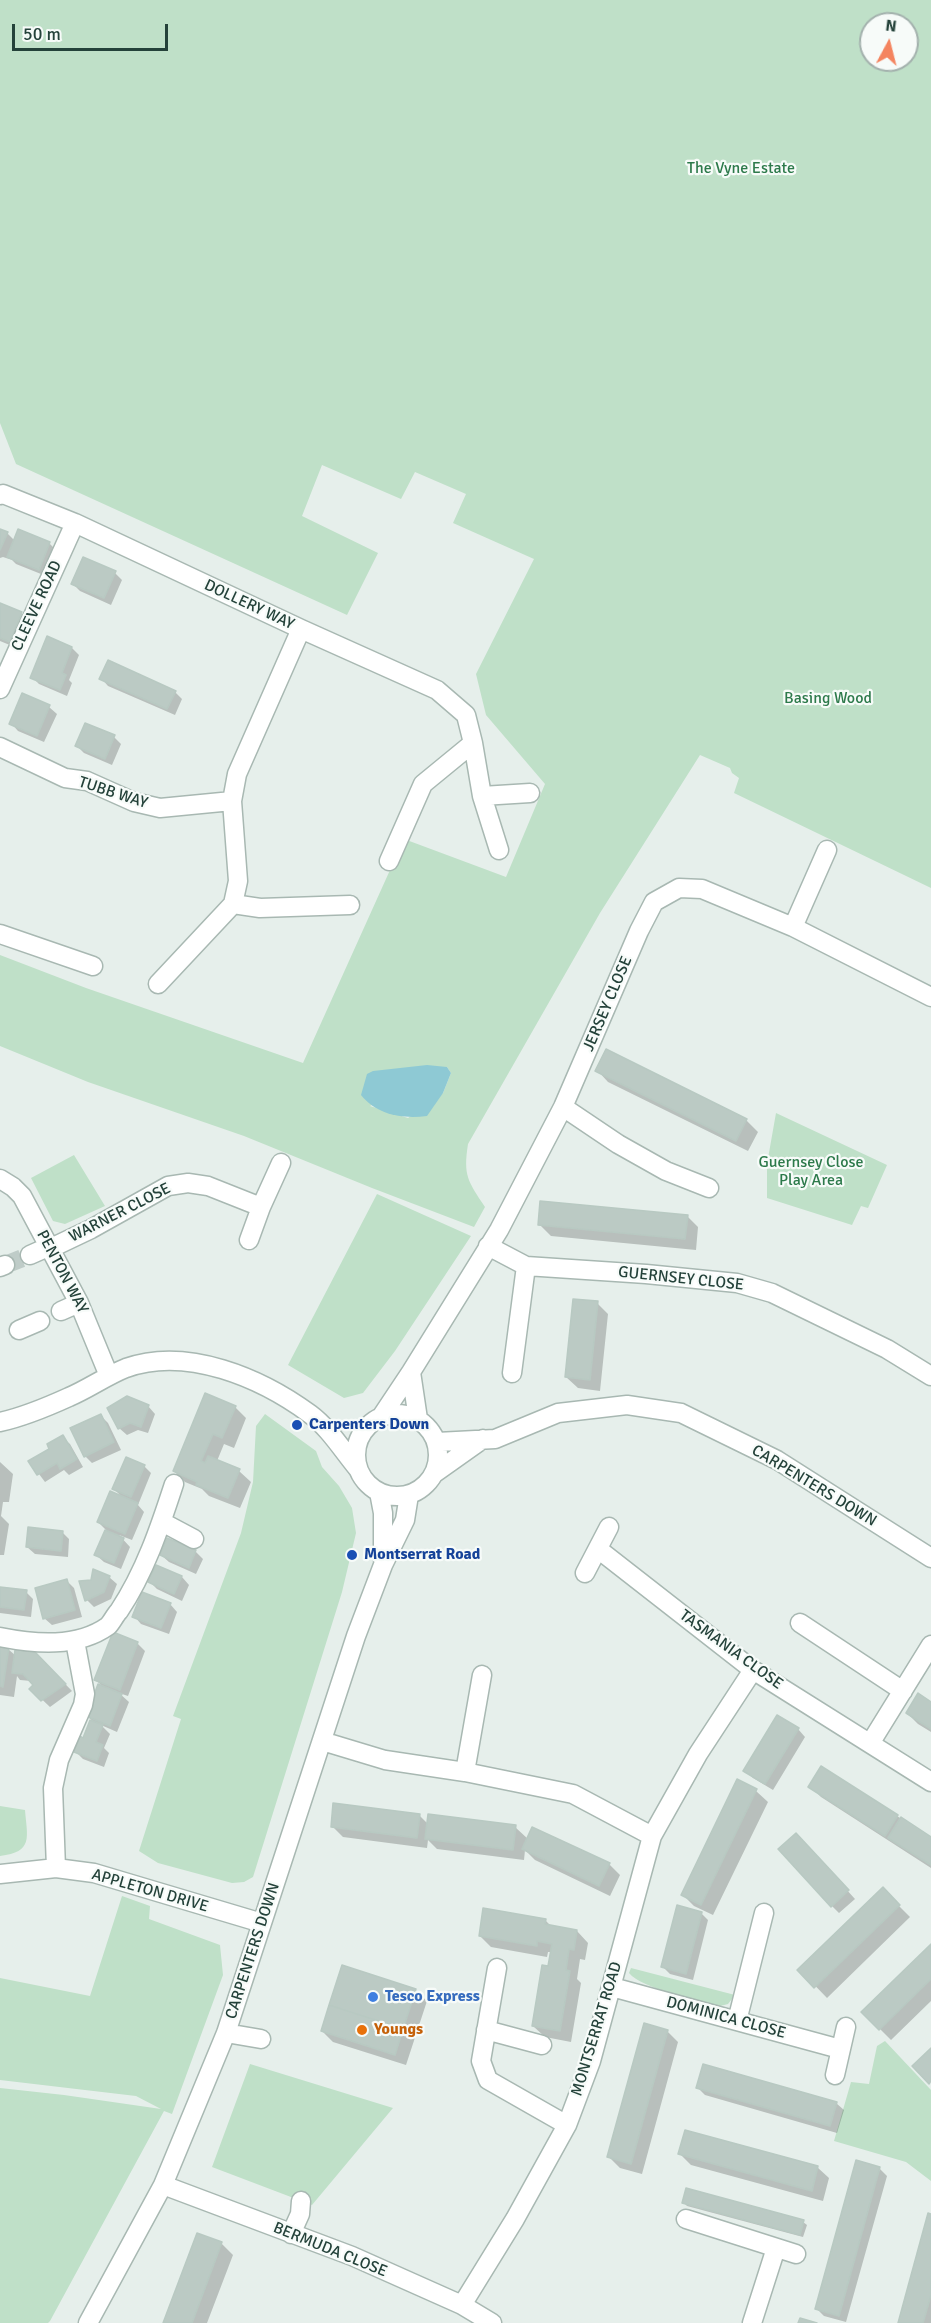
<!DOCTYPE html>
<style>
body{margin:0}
#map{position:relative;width:931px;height:2323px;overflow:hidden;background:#e6efeb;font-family:Signika,sans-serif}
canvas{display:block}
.north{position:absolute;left:859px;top:12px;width:60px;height:60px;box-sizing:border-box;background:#f7fbf9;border:2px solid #a3b1ad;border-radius:50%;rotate:7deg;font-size:16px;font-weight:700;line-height:24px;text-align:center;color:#24423a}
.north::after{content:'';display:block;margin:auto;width:21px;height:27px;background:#f4845f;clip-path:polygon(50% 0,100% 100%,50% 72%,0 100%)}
.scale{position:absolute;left:12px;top:24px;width:156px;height:27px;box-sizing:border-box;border:3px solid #24423a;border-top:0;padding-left:8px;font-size:18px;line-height:21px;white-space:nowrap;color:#24423a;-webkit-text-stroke:4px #f7fbf9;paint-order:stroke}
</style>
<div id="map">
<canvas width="931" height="2323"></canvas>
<div class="north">N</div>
<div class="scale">50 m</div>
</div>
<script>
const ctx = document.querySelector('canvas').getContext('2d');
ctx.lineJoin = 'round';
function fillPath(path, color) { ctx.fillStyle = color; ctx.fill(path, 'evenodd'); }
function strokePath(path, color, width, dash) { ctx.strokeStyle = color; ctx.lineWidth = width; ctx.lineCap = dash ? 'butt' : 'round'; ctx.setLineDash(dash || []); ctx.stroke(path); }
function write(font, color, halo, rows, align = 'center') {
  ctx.font = font + ' Signika,sans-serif'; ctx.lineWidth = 4.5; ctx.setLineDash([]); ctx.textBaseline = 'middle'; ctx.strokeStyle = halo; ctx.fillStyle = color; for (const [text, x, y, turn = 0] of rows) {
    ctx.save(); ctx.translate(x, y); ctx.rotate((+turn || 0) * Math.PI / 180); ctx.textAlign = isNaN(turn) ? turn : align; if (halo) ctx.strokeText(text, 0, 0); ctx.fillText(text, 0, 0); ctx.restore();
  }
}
fillPath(new Path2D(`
 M0,0H931V888L734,793L739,778L732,773L730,768L700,755L600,913L468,1144C463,1176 468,1181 485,1207L474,1227L372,1188L244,1136L88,1082L0,1046V955L86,988L303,1063L404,839L506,877L545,784L486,715L476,674L534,559L453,523L466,494L415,472L401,499L322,465L302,516L378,553L347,615L16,464L0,423ZM871,24H907V60H871ZM447,1067L451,1073L443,1093L408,1118L370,1106Z
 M776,1113L887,1165L868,1208L861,1206L852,1225L767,1198V1164Z
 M74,1155L105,1206L65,1224L53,1221L31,1178Z
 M377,1194L471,1236L395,1351L363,1393L344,1398L288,1365Z
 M265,1414L316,1451L322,1467L339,1486L352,1508L356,1533L342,1592L253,1877L244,1882L232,1883L158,1863L139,1851L181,1719L173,1716L241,1533L253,1482L256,1426Z
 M0,1806L25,1810C27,1837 34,1852 0,1856Z
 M122,1896L150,1906L149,1919L220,1945L223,1975L172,2114L164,2111L50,2321L48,2323H0V2088L64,2095L161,2109L136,2096L0,2080V1978L90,1996Z
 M631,1968L735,1995L728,2004L720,2006C699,2000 642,1989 629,1973Z
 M885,2041L931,2090V2181L906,2162L834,2141L851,2082L869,2084L877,2046Z
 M250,2064L393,2108L312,2205L212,2167Z`), '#bfe0c8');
fillPath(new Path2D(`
 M427,1065L447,1067L451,1073L443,1093L427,1116C402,1119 377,1115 361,1095L367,1074L373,1071Z`), '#8ec9d4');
fillPath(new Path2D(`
 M0,530L7,533L15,541L49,543L56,550L46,576L16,564L12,560L3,557L0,558Z
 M115,573L122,580L111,605L80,591L73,584Z
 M0,605L21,613L28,620L17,648L0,641Z
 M48,638L72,648L79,655L69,680L72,683L67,696L39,684L32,677Z
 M101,678L175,692L182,699L175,715L108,686Z
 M23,695L49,707L57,714L44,742L18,731L11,723Z
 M114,737L121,744L112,765L84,753L77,746Z
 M607,1051L747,1121L758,1132L748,1151L608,1082L597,1070Z
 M687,1216L698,1227L696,1250L551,1236L540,1225Z
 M597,1303L608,1314L600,1391L578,1388L566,1377Z
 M148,1406L155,1414L148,1433L138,1430L127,1435L119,1428Z
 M235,1407L246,1418L234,1448L224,1444L217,1461L239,1471L251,1482L240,1508L209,1496L202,1489L185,1482L174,1471Z
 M100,1415L108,1423L121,1450L92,1463L85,1456Z
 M62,1437L70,1444L83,1467L69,1475L64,1470L45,1482L30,1462L51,1449Z
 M0,1462L13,1474L9,1502H3L1,1516L9,1524L4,1555H0Z
 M144,1466L151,1473L138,1505L144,1512L132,1540L119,1535L130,1547L121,1569L104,1562L96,1555L106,1530L98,1522L124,1499L114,1489Z
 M62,1532L69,1539L68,1557L35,1554L27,1547Z
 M168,1540L196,1552L203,1559L196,1574L169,1562L161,1555Z
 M156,1567L182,1577L189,1585L182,1601L157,1589L150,1582Z
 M109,1577L117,1584L111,1599L94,1607L87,1600Z
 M67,1581L74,1588L82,1617L52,1625L44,1618Z
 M0,1588L26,1592L33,1599L31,1617L0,1613Z
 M170,1604L177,1612L169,1634L141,1624L134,1616Z
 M113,1634L138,1644L145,1651L128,1696L119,1693L129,1702L117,1732L101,1725L110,1734L104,1748L109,1753L104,1767L83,1759L76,1752L96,1724L87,1716L105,1689L96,1680Z
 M0,1648L8,1649L16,1656L35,1653L72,1691L50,1707L31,1689L35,1685L31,1681L20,1680L17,1676L14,1697L0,1695Z
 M931,1704V1732L918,1724L907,1713Z
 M798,1729L805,1737L773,1790L753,1778L745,1771Z
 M737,1781L756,1791L768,1802L713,1915L694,1906L683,1895Z
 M810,1786L897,1816L931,1838V1868L821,1797Z
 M419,1815L428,1824L515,1827L528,1839L609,1864L620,1875L610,1896L535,1860L525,1850L524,1860L437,1849L428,1840L427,1848L343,1837L332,1826Z
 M803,1842L855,1899L839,1913L832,1906Z
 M883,1890L910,1917L827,1998L800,1970Z
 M701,1913L708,1920L693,1980L670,1974L663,1967Z
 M546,1921L552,1927L577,1931L588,1943L585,1960L580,1959L577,1979L581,1983L571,2042L545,2037L533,2026L552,1952H548L547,1957L491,1947L480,1936Z
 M931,1946V2001L891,2040L863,2012Z
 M415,1990L427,2001L406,2065L333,2042L322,2031Z
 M667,2031L678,2042L642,2174L620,2168L609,2157Z
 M698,2088L836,2103L844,2110L837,2133L705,2095Z
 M680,2154L817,2167L829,2178L823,2201L691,2165Z
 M880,2169L887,2176L846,2322L824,2316L817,2309Z
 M683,2202L803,2222L807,2225L803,2237L687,2206Z
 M931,2216V2323H899Z
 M198,2235L221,2243L233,2255L207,2323H165Z`), '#0003');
const building = new Path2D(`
 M0,529L8,532L0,550Z
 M18,529L50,542L39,570L7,557Z
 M83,557L116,571L104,598L71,584Z
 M0,603L22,612L10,642L0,638Z
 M47,636L72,647L62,673L66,675L60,690L30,678Z
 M108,660L176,691L167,709L99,679Z
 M22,693L50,705L37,736L9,724Z
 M85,723L115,735L105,759L75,746Z
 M606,1049L747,1119L736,1141L595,1071Z
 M540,1201L688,1215L685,1239L538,1225Z
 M573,1299L598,1301L590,1380L565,1377Z
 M205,1393L236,1406L222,1438L213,1434L201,1461L205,1463L208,1456L240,1469L228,1498L196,1485L197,1482L173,1471Z
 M127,1396L149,1405L141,1427L130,1423L118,1429L107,1408Z
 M101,1414L114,1442L84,1457L70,1428Z
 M63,1435L77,1459L60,1469L57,1463L37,1475L28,1461L49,1449L47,1444Z
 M126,1457L145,1465L131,1497L112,1489Z
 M110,1491L138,1503L125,1534L97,1522Z
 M28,1527L63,1531L61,1551L26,1547Z
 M105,1530L124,1538L114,1563L94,1555Z
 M167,1538L196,1550L189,1568L160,1555Z
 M156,1565L182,1576L174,1594L148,1582Z
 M93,1569L110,1576L104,1592L85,1601L79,1581L91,1580Z
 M67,1579L75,1610L43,1619L35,1588Z
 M0,1587L27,1590L24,1610L0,1607Z
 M142,1592L171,1603L161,1628L132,1617Z
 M113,1632L138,1642L120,1690L94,1680Z
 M0,1646L9,1647L3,1687L0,1686Z
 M15,1650L35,1652L66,1684L41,1701L29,1689L33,1685L23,1674L12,1673Z
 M98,1684L122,1694L110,1726L86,1716Z
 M918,1693L931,1702V1729L906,1713Z
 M777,1715L799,1728L765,1784L743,1771Z
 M90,1720L103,1725L96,1742L103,1745L97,1761L74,1752L80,1736L83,1738Z
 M821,1766L898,1815L885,1836L808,1787Z
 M737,1779L757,1789L701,1905L681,1895Z
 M333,1803L420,1814L417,1838L331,1827Z
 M428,1814L516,1825L513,1850L425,1839Z
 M901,1817L931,1837V1865L888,1838Z
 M532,1827L610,1863L599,1886L522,1849Z
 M796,1833L849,1890L831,1907L778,1849Z
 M883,1887L900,1905L814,1988L797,1970Z
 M677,1905L702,1912L686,1974L661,1967Z
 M483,1908L546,1919L545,1924L577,1930L574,1950L569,1949L566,1970L570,1971L560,2031L532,2026L542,1965L548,1966L552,1944L537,1941V1946L479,1936Z
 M931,1944V1979L879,2030L861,2012Z
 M342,1965L416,1989L403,2029L329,2005Z
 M329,2005L403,2029L395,2055L321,2031Z
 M644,2023L668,2030L631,2164L607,2157Z
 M931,2048V2081L929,2084L912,2066Z
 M703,2064L837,2102L830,2126L696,2088Z
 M685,2130L818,2166L812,2191L678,2154Z
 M856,2160L880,2167L839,2316L815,2309Z
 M686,2188L804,2220L800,2235L682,2203Z
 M928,2213L931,2214V2295L923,2323H898Z
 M197,2233L222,2242L192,2323H163Z
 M800,2318L817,2323H798Z`);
fillPath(building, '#bbcac4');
strokePath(building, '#b8c9c2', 1.5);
strokePath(new Path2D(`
 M5,1265L30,1255`), '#bfccc8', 18, [18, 9]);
const minor = new Path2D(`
 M0,495L3,494L75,523L301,629L437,690L466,715L473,743L482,796L499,850
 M0,689L75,523
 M0,747L65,778L87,781L134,802L160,808L232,801L238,881L233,904L158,984
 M482,796L530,793
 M232,801L237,774L301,629
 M389,861L423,784L473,743
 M233,904L260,908L350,905
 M793,927L827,850
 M0,934L93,966
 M563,1107L618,1144L666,1171L709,1188
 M0,1179L13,1187L22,1196L79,1303L109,1376
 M249,1240L261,1207L281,1163
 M488,1246L526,1266L646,1274L737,1283L772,1293L887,1349L931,1376
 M49,1249L91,1229L168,1186L188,1183L208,1186L261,1207
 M30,1255L48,1247
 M0,1267L5,1265
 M61,1311L79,1303
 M19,1330L40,1321
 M411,1372L418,1419
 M512,1373L526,1266
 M356 1455a41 41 0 1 1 82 0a41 41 0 1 1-82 0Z
 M381,1417L411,1372L499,1230L563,1107L639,931L654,902L679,888L702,889L793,927L931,997
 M0,1422C23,1417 47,1407 69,1397C88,1389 106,1376 126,1368C187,1346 261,1378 310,1414C329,1428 343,1451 358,1469
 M437,1442L495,1439L558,1413L627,1405L681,1413L777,1460L931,1558
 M435,1473L483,1439
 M379,1492L383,1513V1560
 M162,1522L194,1539
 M598,1549L753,1670L931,1782
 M585,1573L609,1527
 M800,1623L903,1691
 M0,1637C35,1644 77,1648 108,1626C112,1622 115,1615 119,1611C145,1572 160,1527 174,1484
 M322,1741L385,1760L465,1772L573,1794L652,1836
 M871,1742L931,1645
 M465,1772L482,1675
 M56,1868L53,1788L59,1760L83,1705L85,1694L75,1641
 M0,1874L56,1868L94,1873L262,1923
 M497,1968L481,2061L488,2080L567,2125
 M612,1987L840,2049
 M737,2021L764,1913
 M486,2030L542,2045
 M226,2033L261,2039
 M835,2075L846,2027
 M163,2185L352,2256L462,2305L492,2323
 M686,2219L796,2254
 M291,2234L300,2214L301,2201
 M462,2305L515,2219L567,2125L591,2061L652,1836L698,1754L753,1670
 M88,2323L163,2185L226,2033L356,1636L383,1565L405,1520L409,1495
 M752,2323L776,2248`);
strokePath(minor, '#a8b8b2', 21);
strokePath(minor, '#fff', 18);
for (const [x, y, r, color] of [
 [297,1425,6,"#1a4fb4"],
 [352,1555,6,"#1a4fb4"],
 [373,1997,6,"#3f7fe0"],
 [362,2030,6,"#e8710a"]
]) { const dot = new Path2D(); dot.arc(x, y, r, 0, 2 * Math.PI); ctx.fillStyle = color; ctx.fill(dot); strokePath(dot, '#f7fbf9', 2); }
write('16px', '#2d7a4b', '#f7fbf9', [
 ["The Vyne Estate",741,169],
 ["Basing Wood",828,699],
 ["Guernsey Close",811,1163],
 ["Play Area",811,1181]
]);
write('16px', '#24423a', '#f7fbf9', [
 ["DOLLERY WAY",249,605,25],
 ["CLEEVE ROAD",37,606,-65],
 ["TUBB WAY",113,793,18],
 ["JERSEY CLOSE",608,1004,-67],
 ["WARNER CLOSE",120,1213,-27],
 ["PENTON WAY",62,1272,62],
 ["GUERNSEY CLOSE",681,1279,6],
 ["CARPENTERS DOWN",814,1486,31],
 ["TASMANIA CLOSE",731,1650,36],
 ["APPLETON DRIVE",150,1891,16],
 ["CARPENTERS DOWN",253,1951,-72],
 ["DOMINICA CLOSE",726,2018,15],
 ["MONTSERRAT ROAD",597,2029,-73],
 ["BERMUDA CLOSE",330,2250,22]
]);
write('bold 16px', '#164399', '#f7fbf9', [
 ["Carpenters Down",309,1425],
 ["Montserrat Road",364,1555]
], 'left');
write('bold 16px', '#366cbe', '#f7fbf9', [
 ["Tesco Express",385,1997]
], 'left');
write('bold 16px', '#c56008', '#f7fbf9', [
 ["Youngs",374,2030]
], 'left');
</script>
